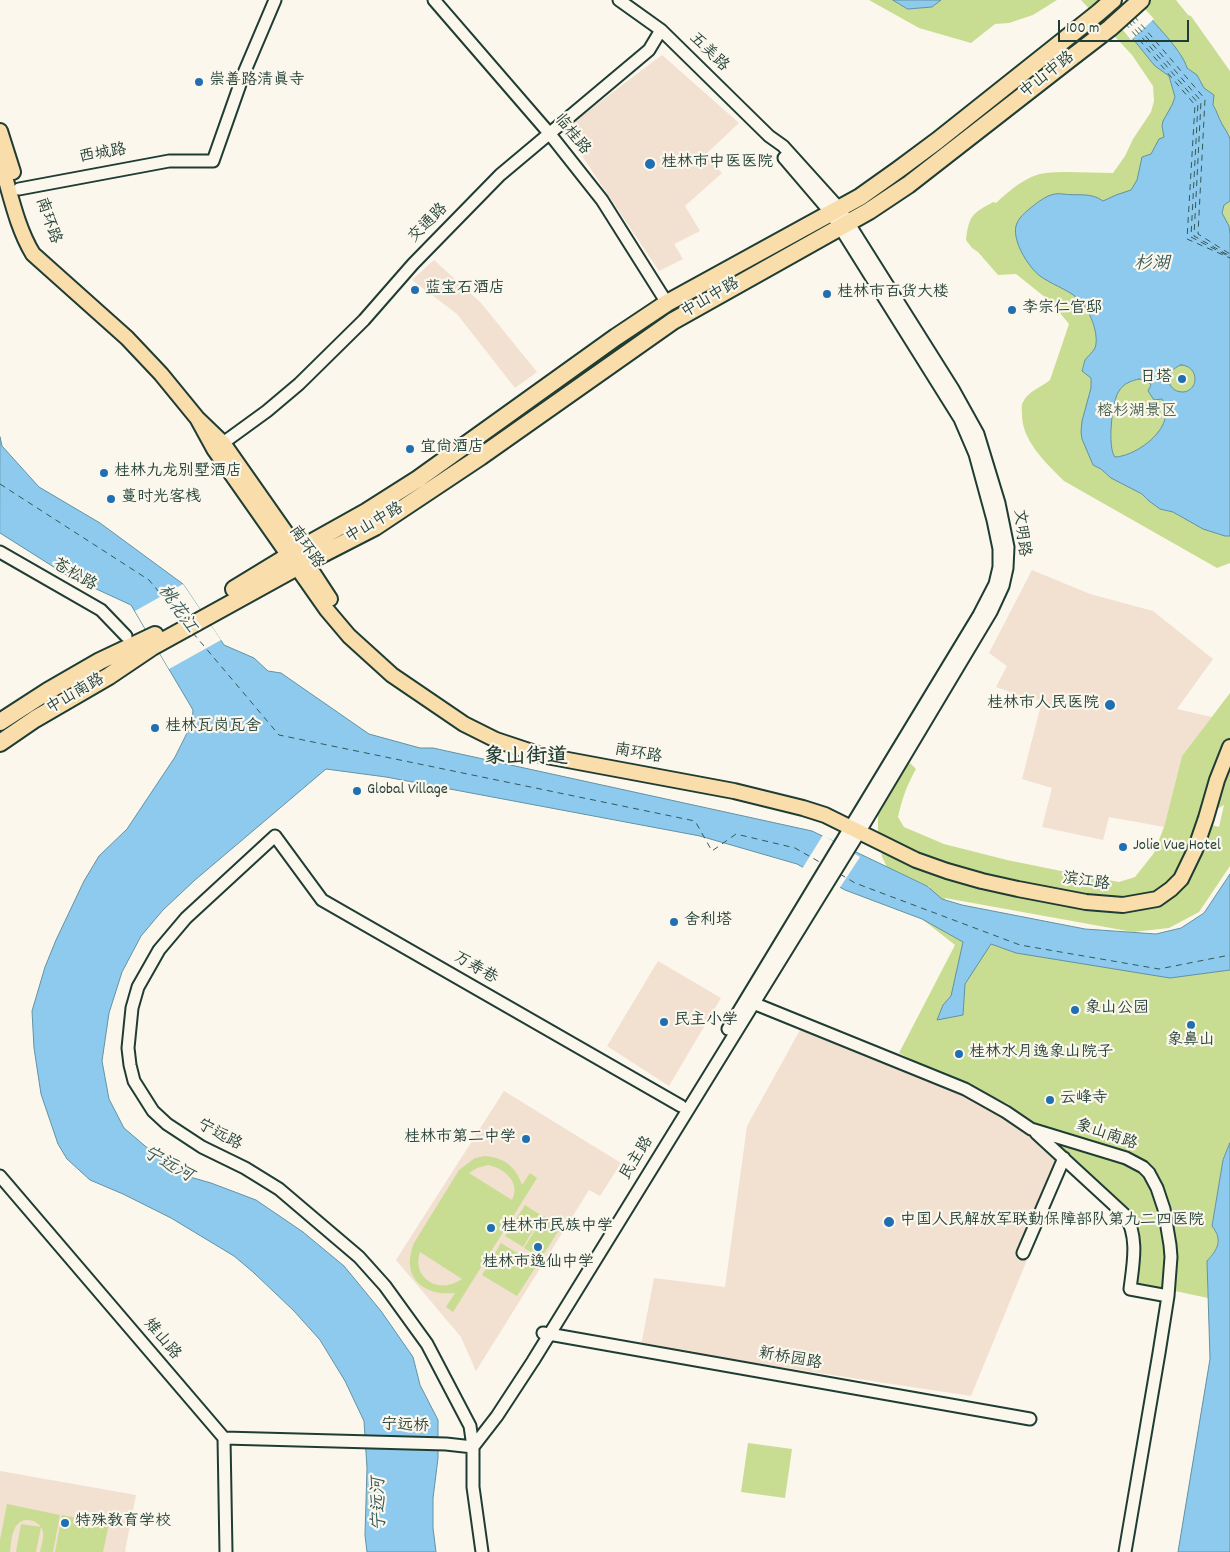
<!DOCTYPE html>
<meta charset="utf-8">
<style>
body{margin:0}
#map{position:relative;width:1230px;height:1552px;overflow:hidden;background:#fbf7ec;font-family:Dekko,sans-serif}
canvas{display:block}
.scale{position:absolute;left:1058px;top:20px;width:131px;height:22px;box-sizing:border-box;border:2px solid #1f3d34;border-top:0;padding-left:6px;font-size:15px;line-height:18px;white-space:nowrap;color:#1f3d34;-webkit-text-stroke:4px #fbf7ec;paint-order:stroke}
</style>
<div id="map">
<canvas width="1230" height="1552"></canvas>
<div class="scale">100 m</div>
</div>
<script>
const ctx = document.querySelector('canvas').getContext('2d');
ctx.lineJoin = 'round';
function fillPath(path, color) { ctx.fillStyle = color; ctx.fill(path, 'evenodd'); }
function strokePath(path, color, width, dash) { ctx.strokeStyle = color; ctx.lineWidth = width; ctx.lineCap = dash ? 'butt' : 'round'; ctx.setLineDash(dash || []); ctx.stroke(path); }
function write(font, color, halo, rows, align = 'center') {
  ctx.font = font + ' Dekko,"LXGW WenKai TC",sans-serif'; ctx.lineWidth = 4.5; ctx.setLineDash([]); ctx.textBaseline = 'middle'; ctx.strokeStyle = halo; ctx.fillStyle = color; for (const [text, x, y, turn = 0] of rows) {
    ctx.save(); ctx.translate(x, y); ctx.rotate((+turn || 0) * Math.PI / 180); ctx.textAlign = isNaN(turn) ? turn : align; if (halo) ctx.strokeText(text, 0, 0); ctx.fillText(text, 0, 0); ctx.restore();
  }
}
fillPath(new Path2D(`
 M662,55L739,123L705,155L722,173L685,206L700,231L674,244L683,259L659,271L564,129Z
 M434,260L481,303L537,372L515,388L457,314L412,280Z
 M1032,570L1090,594L1153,611L1213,659L1177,709L1212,717L1182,756L1164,827L1109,817L1103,840L1042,827L1052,788L1022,779L1042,701L1021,696L996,687L1007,666L989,653Z
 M658,961L721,998L669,1086L607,1046Z
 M800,1030L940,1086L983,1105L1022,1128L1066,1165L971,1396L641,1346L654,1278L725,1287L747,1126Z
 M504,1091L621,1163L600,1196L589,1190L476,1371L461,1337L396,1260Z
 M0,1471L136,1495L125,1551L127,1552H0Z`), '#f2e0d0');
fillPath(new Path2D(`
 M869,0H1057L1033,15L1009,23L995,24L971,43L919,28Z
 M1081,0H1176L1188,15L1191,16L1230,71V563L1217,568L1064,481C1046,463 1021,440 1022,413C1022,410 1021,405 1023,402C1028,391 1042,387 1050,380L1069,324L1051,302L1016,274L998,275L978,252L972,248L966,240C969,215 972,214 993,202L996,203C1009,191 1027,175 1046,173C1066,171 1092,173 1113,173L1125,156L1133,139L1151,112L1154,101L1153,86L1132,55Z
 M1230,693V866L1199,912L1169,928L1133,932L945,898L939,921L1230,965V1143L1223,1160L1212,1225C1223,1240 1218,1249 1207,1261L1208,1298L1137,1283L1138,1238L1132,1211L1008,1104L946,1077L899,1053L955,945L922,919L930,887L887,867L882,857L878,829V811L900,772L910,763L916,769C907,785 902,799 898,817L904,827L944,844L1007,860L1091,877L1119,882L1135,877L1154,853L1164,827L1182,756ZM1224,805L1219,827L1212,825L1207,842L1205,841L1215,810Z
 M485,1156C505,1158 516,1167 522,1185L530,1173L537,1178L453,1312L446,1307L455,1293C448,1293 441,1294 435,1292C410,1285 405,1265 414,1243L459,1170L475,1158ZM488,1165C504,1168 521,1182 512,1200L469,1173L477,1168ZM420,1252L462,1279C440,1295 411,1279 420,1252Z
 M525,1205L542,1216L523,1247L505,1236Z
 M544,1216L561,1227L541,1258L524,1248Z
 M501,1243L519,1254L517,1258L519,1254L537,1265L517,1296L482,1275Z
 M748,1443L792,1449L785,1498L741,1492Z
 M7,1504L60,1515L53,1552H40C41,1546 44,1538 43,1532C40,1519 21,1515 15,1528C11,1535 11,1545 10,1552H0V1540Z
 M62,1515L109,1524L103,1552H55Z
 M21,1524L41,1527L36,1552H16Z`), '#c9dd92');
const water = new Path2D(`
 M893,0H941L932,7L908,9Z
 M1102,0H1134C1147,16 1182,49 1187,68L1197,75L1204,88L1214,95L1213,105C1217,111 1218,117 1222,124C1225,129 1228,133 1230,139V201L1224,205L1222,213L1229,226L1230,235V536H1225L1203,529L1173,512L1160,509L1149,501L1142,494L1111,478L1101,469L1093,465L1082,439L1081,432L1082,421L1091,388V378L1082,371C1083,368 1084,363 1085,360C1088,356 1092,353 1095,348C1098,340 1095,327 1091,318C1088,310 1083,302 1076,297C1066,289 1051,284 1040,276C1028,267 1010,238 1017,223C1020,216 1028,210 1033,206C1042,199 1051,192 1063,194C1077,196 1091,192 1103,201L1116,195L1131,190L1137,180L1142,157L1151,154L1159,139L1164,137L1162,126L1163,121L1172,105L1175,97L1169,76L1155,66ZM1181,365C1200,366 1199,392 1182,392C1165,391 1165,370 1181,365ZM1139,379L1147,381L1151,385L1148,391L1154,400L1162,399C1179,425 1138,456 1115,457C1107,448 1112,400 1119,391C1124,383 1131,381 1139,379Z
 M0,437L2,446L39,487L100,523L183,584L224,645L254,658L268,671L281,673L369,734L420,748H433L812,831L927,886L942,899L962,905L1085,929L1156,934L1181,928L1204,913L1230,874V970L1170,978L1016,953L991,944L965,984L963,1015L937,1020L943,1005L951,996L963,942L922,919L845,890L797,864L700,836L386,777L326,769L195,880L163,910L141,936L122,972L109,1013L102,1061L109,1099L124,1128L158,1157L190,1177L211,1183L256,1200L303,1232L344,1266L381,1311L413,1357L420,1385L438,1420V1458L433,1498V1528L436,1552H367L365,1535L367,1468L364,1421L345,1381L320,1340L294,1311L253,1272L234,1256L171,1218L123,1194L90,1180L67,1159L58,1144L41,1094L34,1048L32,1011L45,967L56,940L84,881L99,856L127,829L175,757L192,723L193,710L131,605L68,576L0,533Z
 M1230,1143V1552H1178L1210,1359L1207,1261C1218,1249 1223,1240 1212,1226L1223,1160Z`);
fillPath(water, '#8dcaed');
strokePath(water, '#6192a3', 1);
fillPath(new Path2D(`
 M1099,0H1137L1154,19L1131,40Z
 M183,584L221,640L169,669L135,611Z
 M823,835L860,857L839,889L802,869Z`), '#fbf7ec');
strokePath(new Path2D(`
 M1134,16L1205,99L1198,234L1230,254
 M1131,19L1201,101L1194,236L1230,256
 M1128,21L1198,103L1191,237L1230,257
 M1125,23L1195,105L1187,239L1230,258
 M0,484L149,580L184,622
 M193,633L279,735L695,821L712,851L736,834L795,848L823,864
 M840,874L855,883L1020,945L1159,969L1230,955`), '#355959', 1, [6, 5]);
const minor = new Path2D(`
 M434,0L549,133L602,200L667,303
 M19,189L169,161H213L244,73L275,0
 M223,443L267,411L299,384L364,320L413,264L500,175L649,50L661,30
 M0,552L101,610L126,636
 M753,1003L965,1089L1006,1112L1031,1129L1126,1158L1143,1167L1149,1173L1157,1188L1164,1209L1170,1245L1171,1257L1168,1296L1159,1353L1125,1552
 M728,1029L979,615L995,584L999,567V549L993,520L975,454L960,419L831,213L784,158
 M1036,1133L1125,1215C1139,1237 1133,1264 1130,1289L1168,1296
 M0,1176L224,1438L226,1552
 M1023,1253L1064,1158
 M543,1333L1030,1419
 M224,1438L446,1444L473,1447
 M473,1447L497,1416L533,1361L860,831L991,612L1003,586L1007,568L1008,547L999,503L978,434L953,389L839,208L783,146L769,136L661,30L619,0
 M482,1552L473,1487V1447L470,1426L427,1344L385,1286L359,1257L279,1189L245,1168L202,1147L167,1124L153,1111L134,1081L130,1065L128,1048L132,1008L138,987L159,950L186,918L275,836L322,900L681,1106`);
const major = new Path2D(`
 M0,131L13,172
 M0,160C10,191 16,226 33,254L127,338L161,374L197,418L223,443L298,550L330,599
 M197,418L214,449L327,610L349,636L392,675L464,724L496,740L541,755L734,791L803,808L825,815L916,860L947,871L982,881L1018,889L1086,902L1123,905L1157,899L1171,889L1181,879L1195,850L1206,818L1217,780L1230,747`);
const highway = new Path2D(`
 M234,589L298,550L366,512L418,479L616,337L667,303L860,197L898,170L937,141L1098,13L1113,0
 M0,722L48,691L100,661L155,635
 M0,743L35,719L109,676L152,647L297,567L375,527L480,457L673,321L869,211L908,185L1071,58L1110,28L1141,0`);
strokePath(minor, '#1f3d34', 15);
strokePath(major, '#1f3d34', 18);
strokePath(highway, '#1f3d34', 20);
strokePath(minor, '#fbf7ec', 11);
strokePath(major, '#f9deab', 14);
strokePath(highway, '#f9deab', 16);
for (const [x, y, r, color] of [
 [199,82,5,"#1f6fb2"],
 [650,164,6,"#1f6fb2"],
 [415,290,5,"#1f6fb2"],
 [827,294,5,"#1f6fb2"],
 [1012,310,5,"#1f6fb2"],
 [1182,379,5,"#1f6fb2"],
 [410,449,5,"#1f6fb2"],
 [104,473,5,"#1f6fb2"],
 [111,499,5,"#1f6fb2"],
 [1110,705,6,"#1f6fb2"],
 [155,728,5,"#1f6fb2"],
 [357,791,5,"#1f6fb2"],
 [1123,847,5,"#1f6fb2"],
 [674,922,5,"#1f6fb2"],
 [1075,1010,5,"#1f6fb2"],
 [664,1022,5,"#1f6fb2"],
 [1191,1025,5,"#1f6fb2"],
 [959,1054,5,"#1f6fb2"],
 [1050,1100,5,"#1f6fb2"],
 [526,1139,5,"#1f6fb2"],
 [889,1222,6,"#1f6fb2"],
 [491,1228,5,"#1f6fb2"],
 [538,1247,5,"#1f6fb2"],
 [65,1523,5,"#1f6fb2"]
]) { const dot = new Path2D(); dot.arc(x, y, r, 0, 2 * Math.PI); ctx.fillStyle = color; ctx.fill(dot); strokePath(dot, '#fbf7ec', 2); }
write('16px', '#1f3d34', '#fbf7ec', [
 ["五美路",708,53,44],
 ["中山中路",1048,76,-38],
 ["临桂路",571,135,51],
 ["西城路",103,155,-10],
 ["南环路",47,221,71],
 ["交通路",429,224,-45],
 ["中山中路",711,299,-30],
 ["中山中路",375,524,-30],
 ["文明路",1020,533,83],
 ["南环路",305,548,55],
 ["苍松路",74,576,30],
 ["中山南路",76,695,-30],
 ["南环路",638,755,10],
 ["滨江路",1086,883,8],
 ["万寿巷",475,969,30],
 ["宁远路",219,1136,28],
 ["象山南路",1106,1136,19],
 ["民主路",638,1159,-58],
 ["雉山路",161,1340,50],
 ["新桥园路",790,1360,10],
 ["宁远桥",405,1427,2]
]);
write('16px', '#1f3d34', '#fbf7ec', [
 ["崇善路清真寺",209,82],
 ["桂林市中医医院",661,164],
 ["蓝宝石酒店",425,290],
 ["桂林市百货大楼",837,294],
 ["李宗仁官邸",1022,310],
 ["日塔",1172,379,"right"],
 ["宜尚酒店",420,449],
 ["桂林九龙别墅酒店",114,473],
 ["蔓时光客栈",121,499],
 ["桂林市人民医院",1099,705,"right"],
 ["桂林瓦岗瓦舍",165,728],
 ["Global Village",367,791],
 ["Jolie Vue Hotel",1133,847],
 ["舍利塔",684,922],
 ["象山公园",1085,1010],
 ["民主小学",674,1022],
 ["象鼻山",1191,1042,"center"],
 ["桂林水月逸象山院子",969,1054],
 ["云峰寺",1060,1100],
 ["桂林市第二中学",516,1139,"right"],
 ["中国人民解放军联勤保障部队第九二四医院",900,1222],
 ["桂林市民族中学",501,1228],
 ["桂林市逸仙中学",538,1264,"center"],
 ["特殊教育学校",75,1523]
], 'left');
write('16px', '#415d47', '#fbf7ec', [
 ["榕杉湖景区",1137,413]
]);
write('italic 18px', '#355959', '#fbf7ec', [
 ["杉湖",1152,266],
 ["桃花江",176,610,55],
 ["宁远河",167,1166,29],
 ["宁远河",381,1504,-91]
]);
write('bold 21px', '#1f3d34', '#fbf7ec', [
 ["象山街道",526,759]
]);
</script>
